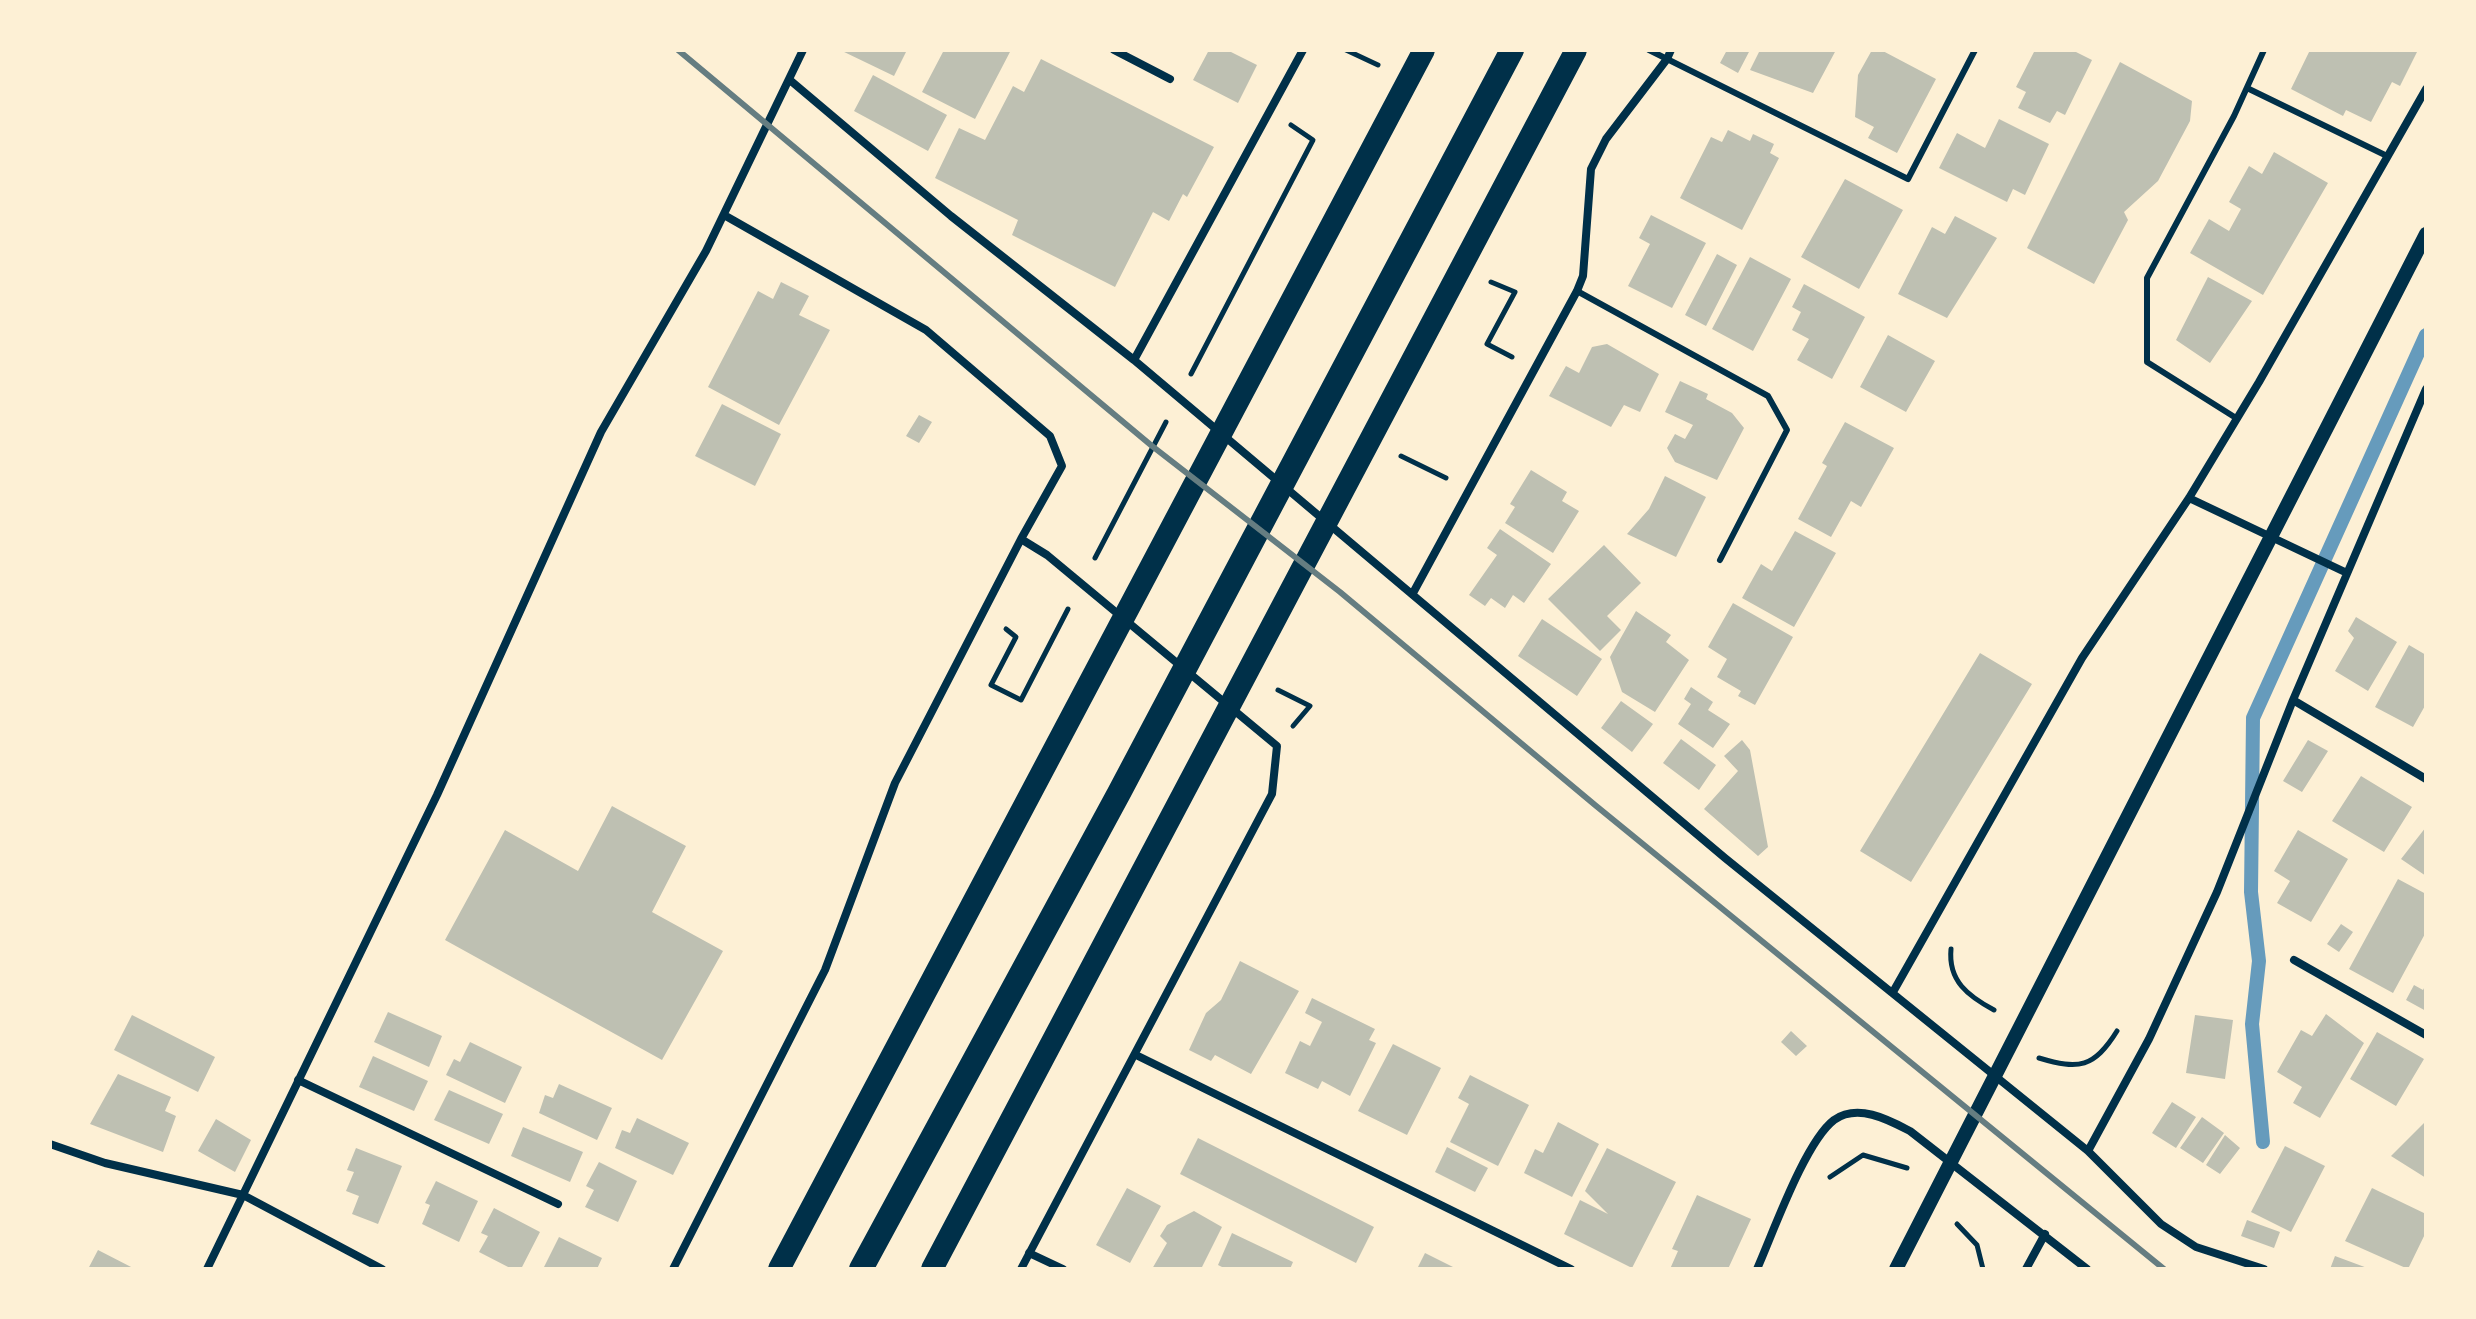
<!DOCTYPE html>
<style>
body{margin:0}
#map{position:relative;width:2476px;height:1319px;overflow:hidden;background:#fdf0d5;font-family:"PT Sans",sans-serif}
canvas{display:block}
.frame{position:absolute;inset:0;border:52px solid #fdf0d5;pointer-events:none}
</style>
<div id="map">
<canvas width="2476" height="1319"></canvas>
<div class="frame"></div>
</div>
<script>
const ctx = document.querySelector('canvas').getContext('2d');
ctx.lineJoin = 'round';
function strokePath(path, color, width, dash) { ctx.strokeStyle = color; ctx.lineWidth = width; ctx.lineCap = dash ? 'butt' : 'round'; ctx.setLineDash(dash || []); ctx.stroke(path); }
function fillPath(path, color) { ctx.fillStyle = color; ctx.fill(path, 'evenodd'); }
strokePath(new Path2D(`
 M2263,1142L2252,1024L2259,961L2251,892L2253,718L2426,335`), '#669bbc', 14);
fillPath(new Path2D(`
 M840,50H907L894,76Z
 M944,50H1011L975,119L922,92Z
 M1209,50H1227L1257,65L1238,103L1193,80Z
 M1727,50H1750L1738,73L1720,63Z
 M1760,50H1836L1813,93L1750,70Z
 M1872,50H1881L1936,79L1897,153L1868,138L1874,127L1855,117L1858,75Z
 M2035,50H2072L2092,60L2065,115L2057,111L2050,123L2018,108L2026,92L2016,87Z
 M2310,50H2418L2400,86L2392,82L2371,122L2346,110L2343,116L2291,89Z
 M1041,59L1214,147L1187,197L1183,194L1169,221L1153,212L1115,287L1012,235L1018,220L935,178L959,128L985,140L1013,86L1024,92Z
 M2120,62L2192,101L2190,121L2158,181L2124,212L2128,220L2094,284L2027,248Z
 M873,75L947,115L928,151L854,111Z
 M1999,119L2049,144L2025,195L2013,189L2007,202L1939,168L1957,133L1985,148Z
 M1728,130L1750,141L1753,134L1774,144L1770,153L1779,158L1742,230L1680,198L1711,137L1722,142Z
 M2274,152L2328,183L2263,295L2190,253L2209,219L2229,231L2241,209L2229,202L2249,166L2262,174Z
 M1845,179L1903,210L1859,289L1801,257Z
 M1651,215L1706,243L1672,308L1628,286L1650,244L1639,238Z
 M1955,216L1997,238L1947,318L1898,294L1932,227L1945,234Z
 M1717,254L1737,265L1706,326L1685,315Z
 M1750,257L1791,279L1753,351L1712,329Z
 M2208,277L2252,301L2210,363L2176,340Z
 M781,282L809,296L799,315L830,330L779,425L708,387L758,291L773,299Z
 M1804,284L1865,317L1832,379L1797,360L1809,339L1792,330L1801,312L1792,307Z
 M1888,335L1935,361L1906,412L1860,387Z
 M1607,344L1659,374L1640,412L1624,405L1611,427L1549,396L1566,366L1579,373L1592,347Z
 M1680,381L1708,394L1706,399L1732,413L1744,428L1717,480L1675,462L1667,448L1675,434L1685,439L1693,425L1665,412Z
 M722,404L781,434L755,486L695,456Z
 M919,415L932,422L919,443L906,436Z
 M1845,422L1894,448L1861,507L1851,501L1831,537L1798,519L1827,466L1822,463Z
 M1531,470L1567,492L1562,501L1579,511L1553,553L1505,523L1515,507L1510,504Z
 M1665,476L1706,497L1676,557L1627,534L1649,509Z
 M1500,529L1551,564L1524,603L1513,595L1505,608L1491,598L1485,606L1469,595L1497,555L1487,548Z
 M1795,531L1836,553L1794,627L1742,598L1761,564L1772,571Z
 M1604,545L1641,583L1607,616L1621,630L1600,651L1548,599Z
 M1733,603L1793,637L1755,705L1738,696L1741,691L1717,677L1727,659L1708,647Z
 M1636,611L1671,635L1666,642L1689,660L1655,712L1622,692L1610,657Z
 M2356,617L2397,642L2368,691L2335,671L2354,638L2348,631Z
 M1542,619L1602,659L1577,696L1518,656Z
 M2409,645L2426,655V704L2413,727L2375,707Z
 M1980,653L2032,684L1911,882L1860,851Z
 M1691,687L1713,702L1708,710L1730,724L1713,748L1678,724L1691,704L1684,699Z
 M1621,701L1653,724L1632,752L1601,728Z
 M1681,739L1716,765L1699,790L1663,763Z
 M1742,740L1750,750L1768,847L1758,856L1704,809L1738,771L1724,756Z
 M2308,740L2328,751L2302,792L2283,781Z
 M2361,776L2412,807L2384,852L2332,821Z
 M612,806L686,846L652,912L723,951L662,1060L445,940L505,830L578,871Z
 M2426,827V876L2401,859Z
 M2298,830L2348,859L2311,922L2277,903L2290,881L2274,871Z
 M2398,879L2426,894V932L2393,993L2349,969Z
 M2341,924L2353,932L2339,952L2327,944Z
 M1240,961L1299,991L1251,1074L1215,1055L1211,1061L1189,1050L1206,1013L1221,1000Z
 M2426,984V1011L2406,1000L2414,985L2423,990Z
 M1312,998L1375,1029L1369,1040L1376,1043L1350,1096L1322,1081L1318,1089L1285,1073L1300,1041L1310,1046L1322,1022L1305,1013Z
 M388,1012L442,1036L429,1067L374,1042Z
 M2326,1014L2364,1043L2320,1118L2293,1103L2302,1087L2277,1072L2301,1030L2312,1036Z
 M132,1015L215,1057L198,1092L114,1050Z
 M2195,1015L2233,1020L2225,1079L2186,1073Z
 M1791,1031L1807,1046L1796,1056L1781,1042Z
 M2377,1032L2424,1059L2396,1106L2350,1079Z
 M470,1042L522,1067L505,1103L446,1075L454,1059L460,1062Z
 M1393,1044L1441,1068L1407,1135L1358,1111Z
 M373,1056L428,1081L414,1111L359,1087Z
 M118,1074L171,1097L165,1111L176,1116L163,1152L90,1124Z
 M1470,1075L1529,1105L1498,1166L1450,1142L1469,1104L1458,1098Z
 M559,1084L612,1108L597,1140L539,1113L545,1095L553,1098Z
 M449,1090L503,1114L489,1144L434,1120Z
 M2172,1102L2196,1117L2176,1148L2152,1133Z
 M2202,1117L2224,1133L2203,1163L2180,1148Z
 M637,1118L689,1143L673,1175L615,1148L622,1130L630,1133Z
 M216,1119L251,1140L235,1172L198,1151Z
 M2426,1121V1178L2391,1156Z
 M1558,1122L1599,1144L1572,1197L1524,1173L1535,1149L1543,1153Z
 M523,1127L583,1152L570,1182L511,1156Z
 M2225,1135L2240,1148L2220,1174L2206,1165Z
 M1198,1138L1374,1227L1356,1263L1180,1174Z
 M2285,1146L2325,1166L2291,1232L2251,1212Z
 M1447,1147L1488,1168L1475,1192L1435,1172Z
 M356,1148L402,1166L378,1224L352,1214L359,1196L346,1191L354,1172L347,1170Z
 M1607,1148L1676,1182L1632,1268L1564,1234L1580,1200L1608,1214L1585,1191Z
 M599,1162L637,1181L618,1222L585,1207L594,1190L586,1186Z
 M436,1181L478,1201L459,1242L422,1224L430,1205L425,1203Z
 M1127,1188L1161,1206L1130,1263L1096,1245Z
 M2372,1188L2426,1214V1232L2408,1269L2345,1241Z
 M1697,1195L1751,1219L1728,1269H1670L1678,1251L1672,1249Z
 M494,1208L540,1232L521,1269H512L479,1252L488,1236L481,1233Z
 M1194,1211L1222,1227L1201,1269H1152L1167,1243L1160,1236L1167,1225Z
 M2247,1220L2280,1232L2274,1248L2241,1236Z
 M1232,1233L1293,1262L1290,1269H1226L1218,1265Z
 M559,1237L602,1258L597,1269H543Z
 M98,1250L135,1269H88Z
 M1425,1253L1457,1269H1417Z
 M2335,1256L2370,1269H2330Z`), '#bec0b2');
strokePath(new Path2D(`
 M1346,50L1378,65
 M1491,282L1515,292L1487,344L1512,357
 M1191,374L1313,140L1291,125
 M1401,456L1446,478
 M1095,558L1166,422
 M1006,629L1016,637L991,685L1021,700L1068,609
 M1278,690L1310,706L1293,726
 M1951,949C1948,981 1968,996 1994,1010
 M2039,1058C2079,1070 2094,1068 2117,1031
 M1830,1177L1863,1155L1907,1168
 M1957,1224L1977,1245L1983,1269`), '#003049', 5);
strokePath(new Path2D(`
 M1649,50L1908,179L1975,50
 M2247,88L2387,156
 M1577,291L1768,396L1787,430L1720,560
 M2236,418L2147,362V278L2234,116L2264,50`), '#003049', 6);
strokePath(new Path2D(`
 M1114,50L1170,79
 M791,81L951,216L1134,360L1725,858L2088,1151L2161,1224L2196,1247L2264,1269
 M724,215L926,330L1050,436L1062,466L1021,539
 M1134,360L1303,50
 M2189,498L2347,573
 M1413,593L1577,291L1583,276L1591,169L1606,139L1667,59L1671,50
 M2293,700L2426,779
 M2294,960L2426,1035
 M1893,992L2082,658L2189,498L2259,382L2426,89
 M1136,1055L1571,1269
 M298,1080L558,1204
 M50,1144L105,1163L243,1195L382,1269
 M2088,1151L2149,1039L2217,892L2293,700L2426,389
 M1029,1253L1063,1269
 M207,1269L437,795L601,432L706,251L803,50
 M673,1269L825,970L895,783L1021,539L1047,555L1277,746L1272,794L1021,1269
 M1757,1269C1773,1233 1805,1142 1834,1120C1858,1103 1889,1120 1910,1131L2087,1269
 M2026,1269L2045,1234`), '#003049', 8);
strokePath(new Path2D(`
 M1896,1269L2426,234`), '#003049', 14);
strokePath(new Path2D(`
 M779,1269L1424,50
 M932,1269L1576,50`), '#003049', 22);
strokePath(new Path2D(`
 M861,1269L1119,793L1512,50`), '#003049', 24);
strokePath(new Path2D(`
 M678,50L1152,446L1340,592L1595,805L2164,1269`), '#657d81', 6);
</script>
